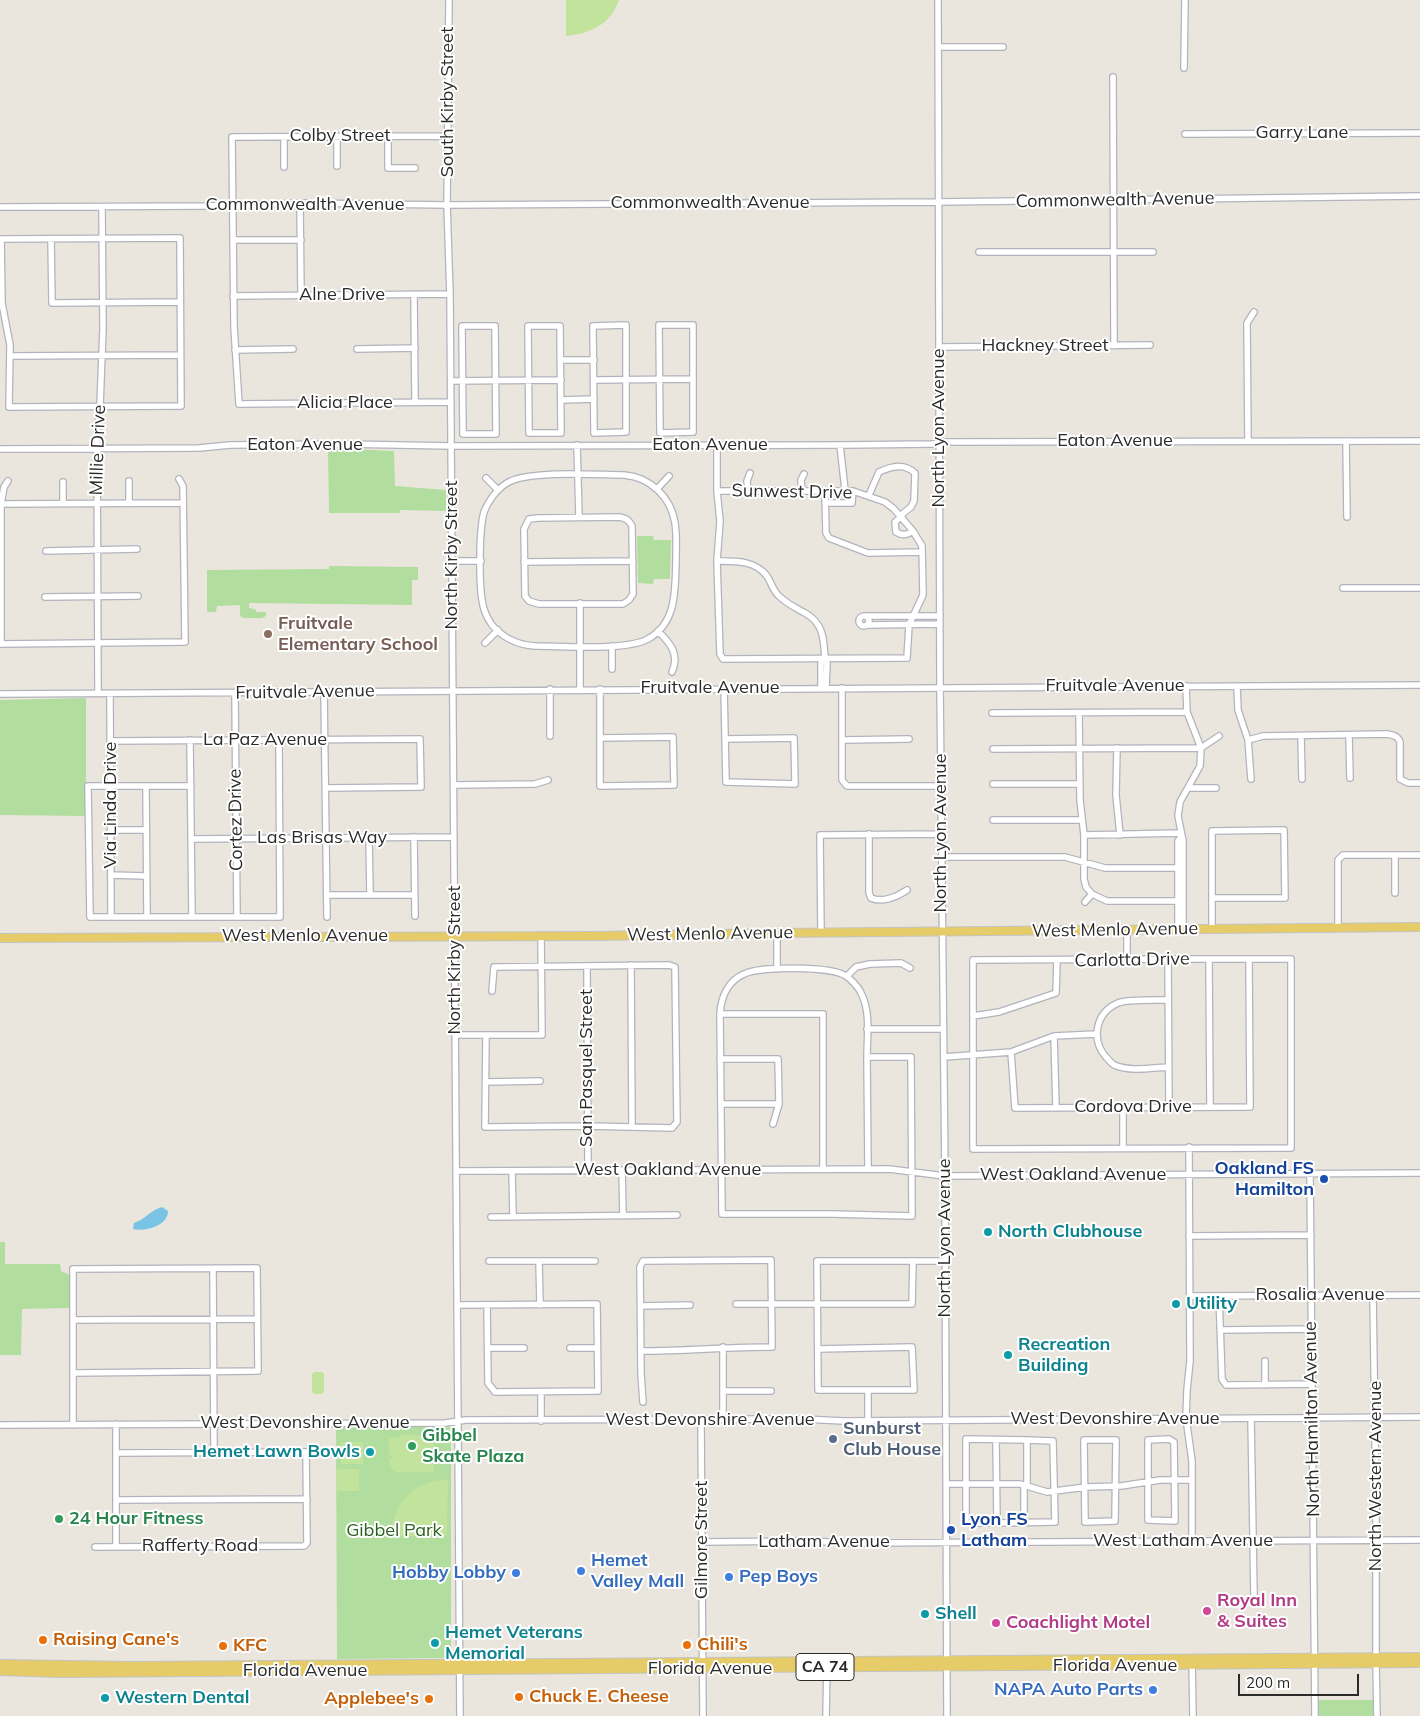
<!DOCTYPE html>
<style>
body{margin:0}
#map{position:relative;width:1420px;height:1716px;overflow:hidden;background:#ebe6dd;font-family:Mulish,sans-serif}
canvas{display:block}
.scale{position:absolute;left:1238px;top:1674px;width:121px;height:22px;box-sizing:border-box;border:2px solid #2a2a2a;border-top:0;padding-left:6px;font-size:15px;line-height:18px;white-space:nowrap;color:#2a2a2a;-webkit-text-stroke:4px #fff;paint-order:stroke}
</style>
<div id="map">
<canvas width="1420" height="1716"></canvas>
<div class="scale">200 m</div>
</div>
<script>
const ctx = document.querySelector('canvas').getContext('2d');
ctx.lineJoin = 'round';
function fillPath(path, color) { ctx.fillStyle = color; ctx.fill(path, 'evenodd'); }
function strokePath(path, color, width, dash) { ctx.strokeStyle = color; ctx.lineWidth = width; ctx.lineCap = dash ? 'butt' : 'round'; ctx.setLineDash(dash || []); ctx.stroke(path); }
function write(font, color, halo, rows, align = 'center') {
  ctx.font = font + ' Mulish,sans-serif'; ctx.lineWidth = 4; ctx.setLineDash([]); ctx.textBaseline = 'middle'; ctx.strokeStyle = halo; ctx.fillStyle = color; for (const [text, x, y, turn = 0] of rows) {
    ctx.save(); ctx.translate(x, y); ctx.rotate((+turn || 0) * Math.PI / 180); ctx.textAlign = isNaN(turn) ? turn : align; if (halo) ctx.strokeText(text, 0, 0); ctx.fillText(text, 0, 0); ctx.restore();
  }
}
fillPath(new Path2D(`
 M328,448L394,451L395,486L446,490V511L400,510V513H329Z
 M653,536L654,540H671L670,579H654L653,584L638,583L637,536Z
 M329,566L418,567V580H412V605L249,603V608L255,609L257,612H266V616L262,618H243L240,615V605L217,606L216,612H207V570L329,569Z
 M86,698V816L0,815V700Z
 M0,1242H5V1264H60L61,1271L70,1275L69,1308L22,1309L21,1355H0Z
 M336,1427H451V1656L449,1658L337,1659Z
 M1319,1700H1373V1716H1319Z`), '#b1dd9e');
fillPath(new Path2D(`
 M566,0H619C611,24 590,34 566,36Z
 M314,1372H322L324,1374V1392L322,1394H314L312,1392V1374Z
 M400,1434L434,1437V1472H396L391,1469L389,1459H392V1456L389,1454V1438L400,1437Z
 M341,1442H363V1464H341Z
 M337,1469H359V1491H337Z
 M448,1480L447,1533L445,1536H392C392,1503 414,1480 448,1480Z`), '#c2e39b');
fillPath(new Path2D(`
 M162,1207L168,1211C168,1226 145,1232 133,1229L134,1223C144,1220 151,1210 162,1207Z`), '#79c4e4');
const minor = new Path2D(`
 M449,0L447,205L450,294L460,1716
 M938,0L940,687L945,1176L947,1716
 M938,47H1003
 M1184,68L1185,0
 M1113,77L1114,346
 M1185,134L1420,133
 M388,136V168H415
 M448,136L232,137L234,327L239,404L451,402
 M284,137V167
 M337,137V166
 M300,203L301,295
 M0,207L206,206L300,203L447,205L938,202L1420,196
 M180,238L181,406L9,407L10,345L2,303L1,239Z
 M51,239L52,303L180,302
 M233,240H301
 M979,252H1153
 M414,295L415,402
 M233,296L450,294
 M626,325V432L594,433L593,326Z
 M659,325H693V432L660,433Z
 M462,326H495L496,434H463Z
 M528,326H560L561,433H529Z
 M939,347L1150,345
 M357,349L415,348
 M235,350L293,349
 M10,356L180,355
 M560,360H594
 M594,380L693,379
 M451,381L561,380
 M561,400L594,399
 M1248,441L1247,323L1254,312
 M1346,441L1347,517
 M577,445L579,517
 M717,445V491L720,521L717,561L720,654L723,659L907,658L909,625L923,595L922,546L913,531L894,509L885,502L853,491H717
 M840,445L845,490
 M0,449L199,448L230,445L345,444L451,446L845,445L932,444L948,442L1420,441
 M624,475C650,477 671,497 675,523C677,536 676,549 676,561C675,590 677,623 648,639C626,651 563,646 535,646C519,645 503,638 492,625C487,618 483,608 482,600C479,581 479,530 484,512C488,501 497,489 507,483C528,470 597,475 624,475Z
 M486,478L498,490
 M8,481L4,487L1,504V644L185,642L183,486L179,479
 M129,481V503
 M63,482V503
 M657,489L669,476
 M748,491L747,481L750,473
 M802,491L801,480L804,474
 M825,491L826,533L829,538L868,553L922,552
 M869,495L879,472C892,466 904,463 915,473L914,501L911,507L901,515
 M825,503H852L853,491
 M1,504L183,503
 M902,516L895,522L896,532C903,536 907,535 913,531
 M619,517C626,518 629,520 632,526L633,594L629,600L623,604H539L529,601L525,596L524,529L529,519L538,518Z
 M46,551L137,549
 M452,561H481
 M717,561C735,561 755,560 767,576C771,582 773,591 779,596C787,604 796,608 805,613C824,623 824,641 825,660L827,663L826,688
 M524,562L633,561
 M1343,588H1420
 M45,597L138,596
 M866,616H940
 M859 621a5 5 0 1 1 10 0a5 5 0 1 1-10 0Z
 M867,625L940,624
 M658,631C670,643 680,654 672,672
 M485,643L498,630
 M612,669V646
 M1237,687L1238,710L1248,740L1251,779
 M724,688L726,782L795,784L794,738L725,739
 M821,688V663L825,660
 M842,688V780L847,786H941
 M550,689V736
 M580,689V603
 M600,689V786L674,785L673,737L600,738
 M324,692L327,917
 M235,693L237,917
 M0,694L1420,685
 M98,694L97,433L100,406L103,328L102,207
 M110,694L111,917
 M992,713L1187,712
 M1079,713L1080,800L1084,835V879L1086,887L1092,894L1107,901H1183
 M1349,735L1350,778
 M1301,736L1302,779
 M190,740L192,917
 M842,740L909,739
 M1248,740L1263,736L1387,734C1393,735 1398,736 1400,742V779L1408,783H1420
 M110,741L420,739L421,787L326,788
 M1117,748L1116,795L1120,835
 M993,749L1201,748L1219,736
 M993,784H1080
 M454,785L535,784L548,780
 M146,786L147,917
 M191,786H88L90,917H280L279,740
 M1189,788H1216
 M993,820H1082
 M111,830H146
 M869,834V893L871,898C882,903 897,897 907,890
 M1084,835L1181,833
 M369,837L370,895
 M414,837L415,916
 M191,839L454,837
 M1395,855V893
 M941,857H1065L1105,868H1183
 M111,875L146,876
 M327,895H414
 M1212,898H1285L1284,830L1212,831V929
 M1085,902L1092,894
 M1338,928V860L1343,855H1420
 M1183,929V841L1178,816L1180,802L1200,766L1201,748L1187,712L1186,686
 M1127,930V960
 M1178,930V841L1181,837
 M777,933V969
 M821,933L820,835L941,834
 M1168,959H1291V1148L973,1149V960Z
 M1168,959L1169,1107
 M1209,959L1210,1107
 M631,965L632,1126
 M587,966L588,1170
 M847,976L856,967L870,964L901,963L910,968
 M1168,1000C1156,1000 1127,999 1118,1003C1095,1013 1091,1040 1106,1057C1109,1060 1111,1063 1114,1065C1130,1072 1151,1068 1168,1067
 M720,1014H823V1169
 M973,1016L999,1012L1056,993L1057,960
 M867,1029H943
 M455,1035H542L541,936
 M486,1035L485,1127L588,1126L672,1128L677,1122L675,967L669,965L494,967L492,991
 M1054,1036L1056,1108
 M1011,1052L1015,1108L1250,1107L1249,959
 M867,1057H911L912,1216L832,1214H722L720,1014C721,997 728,981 744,974C760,966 831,966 846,976C851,979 859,988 861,993C871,1012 867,1037 867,1058C867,1095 868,1132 868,1169
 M944,1057L1011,1052L1054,1036L1096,1034
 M720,1059H778L779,1104L773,1124
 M486,1082L540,1081
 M721,1104H779
 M1123,1107V1147
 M1189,1147L1190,1361L1187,1390L1186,1418L1192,1461V1541
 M622,1170L623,1215
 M456,1171L889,1169L945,1176L1420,1173
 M512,1171L513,1216
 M1310,1174L1315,1716
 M491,1217L677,1215
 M1189,1236L1311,1235
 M489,1261H595
 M539,1261L540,1305
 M213,1269L214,1453
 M1373,1295L1376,1506V1657
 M1190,1296L1420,1295
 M1219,1296L1222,1379L1226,1385L1312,1384
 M736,1304H912L913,1261
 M457,1305L597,1304L598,1391L495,1392L488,1383L487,1305
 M641,1306L690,1305
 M73,1320L257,1319
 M1221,1330L1312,1329
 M488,1348H524
 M570,1348H597
 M818,1349L912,1347L914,1390H818L817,1261H945
 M641,1351C685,1351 728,1347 772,1347L771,1260L643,1261L640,1267L641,1374L643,1402
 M1265,1361V1385
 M723,1391H771
 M541,1392V1421
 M1251,1418L1254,1595
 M701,1420L703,1716
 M723,1420V1347
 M868,1421V1391
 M116,1424V1546
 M0,1425L445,1423L466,1420L803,1419L844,1421L1420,1417
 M73,1425V1269L257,1268L258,1371L74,1373
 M1169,1439L1174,1442L1175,1521L1148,1520V1440Z
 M996,1440L997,1523H966V1439L1027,1440
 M1084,1440H1116L1115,1521L1085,1522Z
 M946,1484H1020L1047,1492L1086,1487L1121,1486L1160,1480H1192
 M1024,1485V1522
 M117,1500L307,1499
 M997,1523L1055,1522L1053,1441L1027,1440V1486
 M702,1542L804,1541L855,1543L1420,1540
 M95,1547L304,1546L307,1543L306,1452L117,1453
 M1192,1661L1193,1716
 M1376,1664L1377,1716
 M826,1716L827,1665`);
const major = new Path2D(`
 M0,938L597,936L777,933L1420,927
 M0,1664L133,1666L1420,1657
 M0,1671L61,1673L1420,1663`);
strokePath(minor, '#b1b3bd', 8);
strokePath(major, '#c3c3c3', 10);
strokePath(minor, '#fff', 5.5);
strokePath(major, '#e5cc68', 8);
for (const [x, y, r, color] of [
 [268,634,5,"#8d6e63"],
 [1324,1179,5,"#1a4fb4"],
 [988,1232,5,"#0f9aa8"],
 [1176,1304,5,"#0f9aa8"],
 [1008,1355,5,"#0f9aa8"],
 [833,1439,5,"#5c6f8a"],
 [412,1446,5,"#2e9e5b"],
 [370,1452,5,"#0f9aa8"],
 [59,1519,5,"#2e9e5b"],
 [951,1530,5,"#1a4fb4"],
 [581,1571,5,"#3f7fe0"],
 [516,1573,5,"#3f7fe0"],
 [729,1577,5,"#3f7fe0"],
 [1207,1611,5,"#d1479c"],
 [925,1614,5,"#0f9aa8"],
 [996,1623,5,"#d1479c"],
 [43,1640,5,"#e8710a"],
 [435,1643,5,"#0f9aa8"],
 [687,1645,5,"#e8710a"],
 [223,1646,5,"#e8710a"],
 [1153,1690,5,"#3f7fe0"],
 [519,1697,5,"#e8710a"],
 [105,1698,5,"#0f9aa8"],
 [429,1699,5,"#e8710a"]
]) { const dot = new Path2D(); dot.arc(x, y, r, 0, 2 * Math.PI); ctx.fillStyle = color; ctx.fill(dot); strokePath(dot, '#fff', 2); }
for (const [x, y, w] of [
 [825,1667,58]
]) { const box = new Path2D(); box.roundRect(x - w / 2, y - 13.5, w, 27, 4); ctx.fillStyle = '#fff'; ctx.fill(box); strokePath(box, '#2a2a2a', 1); }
write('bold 16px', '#2a2a2a', null, [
 ["CA 74",825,1667]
]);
write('18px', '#2a2a2a', '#fff', [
 ["South Kirby Street",448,102,-90],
 ["Garry Lane",1302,133],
 ["Colby Street",340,136],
 ["Commonwealth Avenue",1115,200,-1],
 ["Commonwealth Avenue",710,203],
 ["Commonwealth Avenue",305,205],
 ["Alne Drive",342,295],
 ["Hackney Street",1045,346],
 ["Alicia Place",345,403],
 ["North Lyon Avenue",939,428,-90],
 ["Eaton Avenue",1115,441],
 ["Eaton Avenue",305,445],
 ["Eaton Avenue",710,445],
 ["Millie Drive",98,450,-88],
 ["Sunwest Drive",792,492,1],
 ["North Kirby Street",452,555,-90],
 ["Fruitvale Avenue",1115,686],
 ["Fruitvale Avenue",710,688],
 ["Fruitvale Avenue",305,692,-1],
 ["La Paz Avenue",265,740],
 ["Via Linda Drive",111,805,-90],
 ["Cortez Drive",236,820,-91],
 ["North Lyon Avenue",941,833,-90],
 ["Las Brisas Way",322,838],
 ["West Menlo Avenue",1115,930,-1],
 ["West Menlo Avenue",710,934,-1],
 ["West Menlo Avenue",305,936],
 ["North Kirby Street",455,960,-90],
 ["Carlotta Drive",1132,960,-1],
 ["San Pasquel Street",587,1068,-90],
 ["Cordova Drive",1133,1107],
 ["West Oakland Avenue",668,1170],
 ["West Oakland Avenue",1073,1175],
 ["North Lyon Avenue",945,1238,-90],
 ["Rosalia Avenue",1320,1295],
 ["West Devonshire Avenue",1115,1419],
 ["North Hamilton Avenue",1312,1419,-91],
 ["West Devonshire Avenue",710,1420],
 ["West Devonshire Avenue",305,1423],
 ["North Western Avenue",1376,1476,-90],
 ["Gilmore Street",702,1540,-90],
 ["West Latham Avenue",1183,1541],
 ["Latham Avenue",824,1542],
 ["Rafferty Road",200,1546],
 ["Florida Avenue",1115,1666],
 ["Florida Avenue",710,1669],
 ["Florida Avenue",305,1671]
]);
write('bold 18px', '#785e54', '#fff', [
 ["Fruitvale",278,624],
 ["Elementary School",278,645]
], 'left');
write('bold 18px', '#164399', '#fff', [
 ["Oakland FS",1314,1169],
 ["Hamilton",1314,1190],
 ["Lyon FS",961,1520,"left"],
 ["Latham",961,1541,"left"]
], 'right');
write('bold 18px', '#0d838f', '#fff', [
 ["North Clubhouse",998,1232],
 ["Utility",1186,1304],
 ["Recreation",1018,1345],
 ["Building",1018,1366],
 ["Hemet Lawn Bowls",360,1452,"right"],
 ["Shell",935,1614],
 ["Hemet Veterans",445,1633],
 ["Memorial",445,1654],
 ["Western Dental",115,1698]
], 'left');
write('bold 18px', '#4e5e75', '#fff', [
 ["Sunburst",843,1429],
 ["Club House",843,1450]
], 'left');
write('bold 18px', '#27864d', '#fff', [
 ["Gibbel",422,1436],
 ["Skate Plaza",422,1457],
 ["24 Hour Fitness",69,1519]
], 'left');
write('18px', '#2b6120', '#fff', [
 ["Gibbel Park",394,1531]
]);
write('bold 18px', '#366cbe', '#fff', [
 ["Hemet",591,1561],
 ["Valley Mall",591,1582],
 ["Hobby Lobby",506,1573,"right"],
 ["Pep Boys",739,1577],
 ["NAPA Auto Parts",1143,1690,"right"]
], 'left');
write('bold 18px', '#b23c85', '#fff', [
 ["Royal Inn",1217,1601],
 ["& Suites",1217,1622],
 ["Coachlight Motel",1006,1623]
], 'left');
write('bold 18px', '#c56008', '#fff', [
 ["Raising Cane's",53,1640],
 ["Chili's",697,1645],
 ["KFC",233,1646],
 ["Chuck E. Cheese",529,1697],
 ["Applebee's",419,1699,"right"]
], 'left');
</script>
